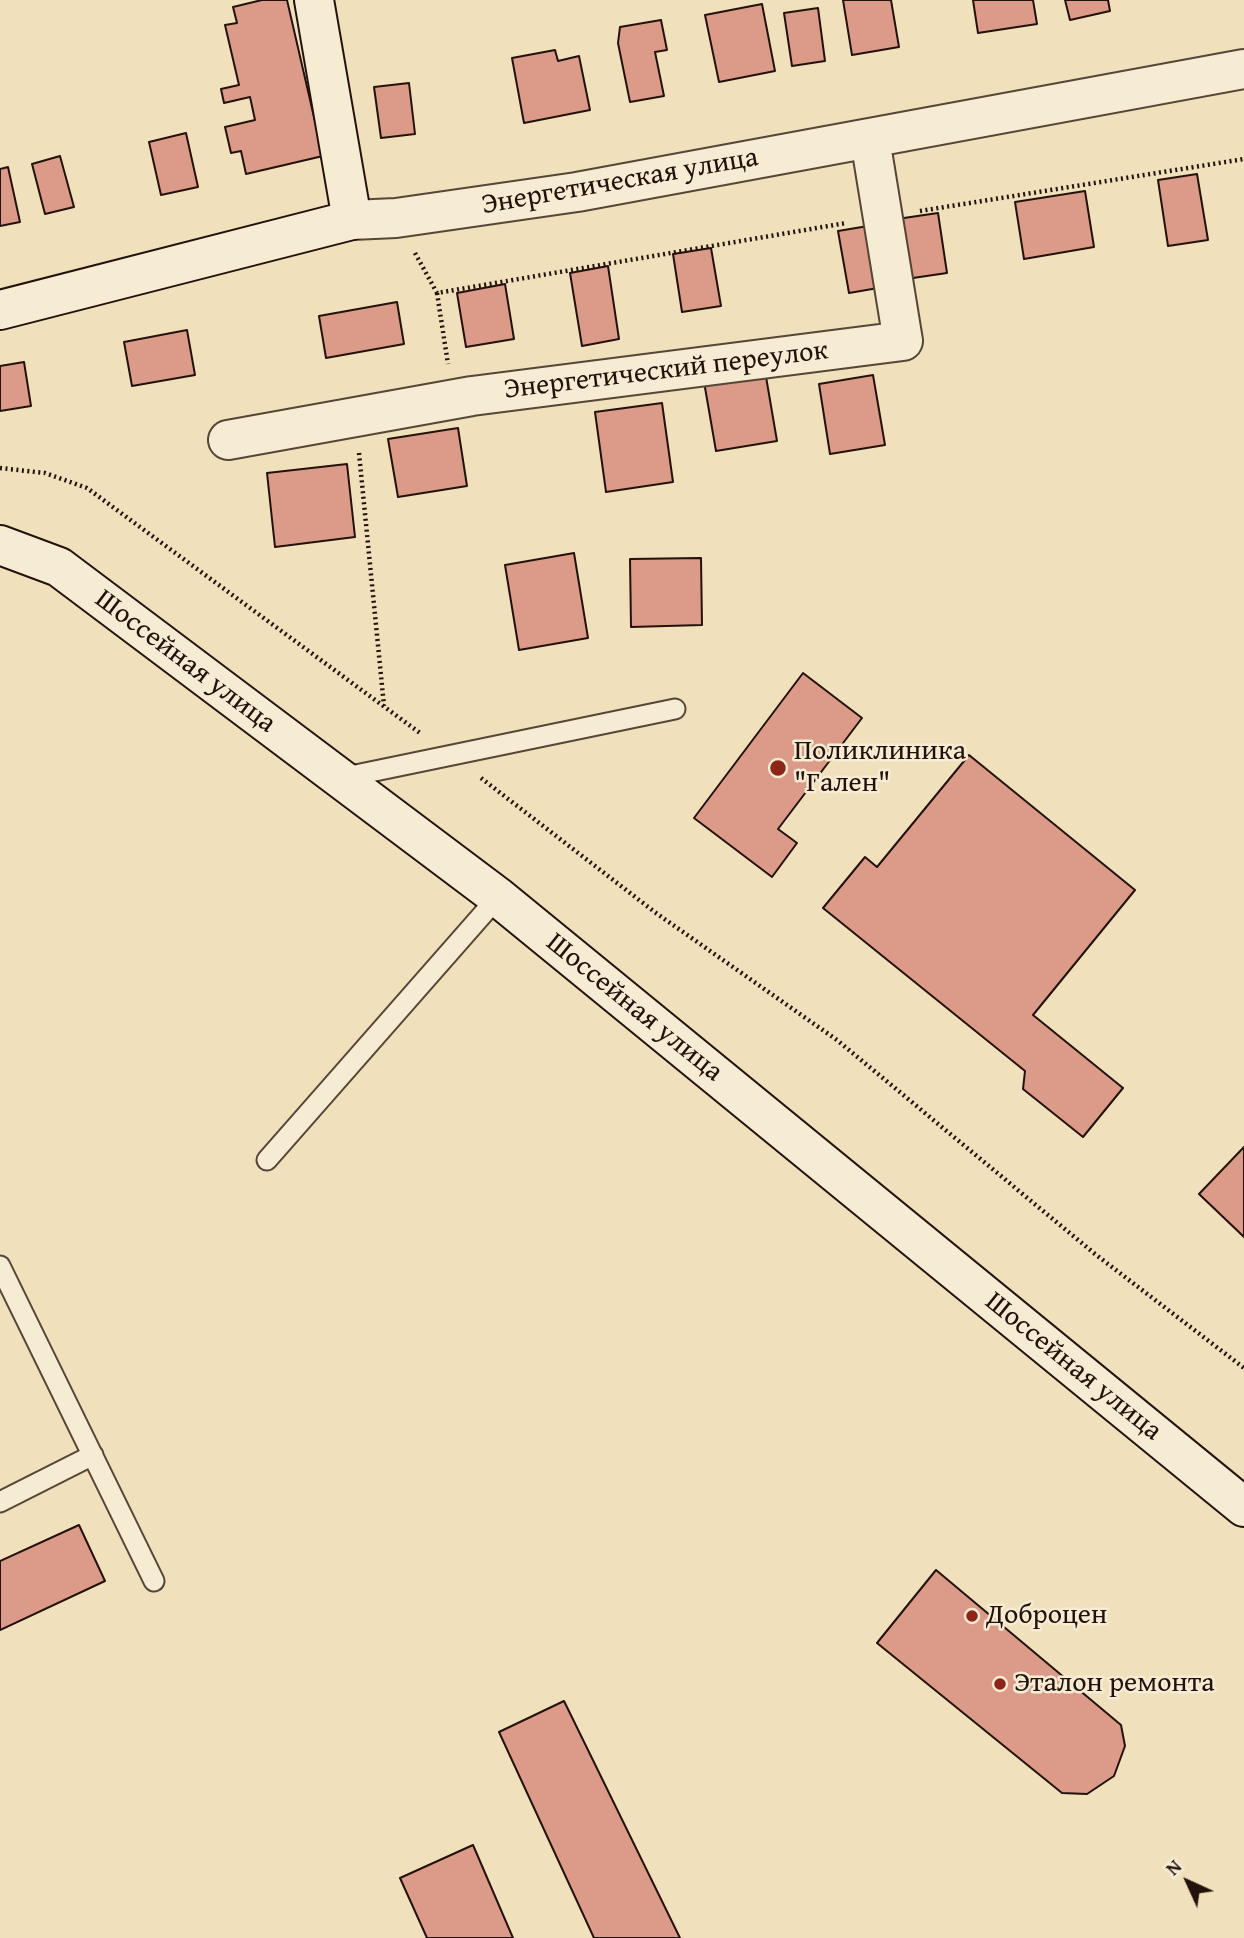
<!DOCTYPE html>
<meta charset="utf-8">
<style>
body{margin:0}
#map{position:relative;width:1244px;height:1938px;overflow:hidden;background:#f1e0bc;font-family:"Gentium Book Plus",serif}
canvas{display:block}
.north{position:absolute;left:1153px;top:1847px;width:70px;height:70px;-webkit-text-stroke:5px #f6ebd3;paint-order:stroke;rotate:315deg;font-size:19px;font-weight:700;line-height:28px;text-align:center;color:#23120b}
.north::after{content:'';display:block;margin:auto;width:24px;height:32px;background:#23120b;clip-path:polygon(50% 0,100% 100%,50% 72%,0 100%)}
</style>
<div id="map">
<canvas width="1244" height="1938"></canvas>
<div class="north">N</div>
</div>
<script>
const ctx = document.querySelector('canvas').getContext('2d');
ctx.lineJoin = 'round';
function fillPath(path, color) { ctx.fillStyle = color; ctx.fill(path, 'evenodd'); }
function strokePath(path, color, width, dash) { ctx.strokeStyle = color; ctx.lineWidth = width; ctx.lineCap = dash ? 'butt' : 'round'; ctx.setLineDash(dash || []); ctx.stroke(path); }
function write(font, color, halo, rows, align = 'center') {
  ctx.font = font + ' "Gentium Book Plus",serif'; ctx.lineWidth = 5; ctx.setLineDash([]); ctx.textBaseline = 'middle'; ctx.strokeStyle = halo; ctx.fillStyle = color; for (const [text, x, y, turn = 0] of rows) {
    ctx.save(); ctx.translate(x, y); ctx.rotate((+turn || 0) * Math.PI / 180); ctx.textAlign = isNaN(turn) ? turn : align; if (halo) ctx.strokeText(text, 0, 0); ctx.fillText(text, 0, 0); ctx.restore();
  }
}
const building = new Path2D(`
 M262,0H287L323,156L246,174L241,151L231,153L225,127L255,120L250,97L224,103L221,89L239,85L225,25L237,23L233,7Z
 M843,0H891L899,47L852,55Z
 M973,0H1033L1037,24L978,33Z
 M1065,0H1108L1110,11L1070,20Z
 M762,4L775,71L719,82L705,15Z
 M818,8L825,61L792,66L784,13Z
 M661,20L667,50L655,52L664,96L630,102L618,43L620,27Z
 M555,50L558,61L579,56L590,110L524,123L512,58Z
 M409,83L415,134L381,138L374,87Z
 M186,133L198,187L161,195L149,142Z
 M60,156L74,207L45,214L32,164Z
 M8,167L20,222L0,226V169Z
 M1197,174L1208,240L1168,246L1158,180Z
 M1085,191L1094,247L1024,259L1015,202Z
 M938,213L947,273L906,279L897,219Z
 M874,225L884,287L849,293L838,231Z
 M711,248L721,306L682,312L673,254Z
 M608,266L619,339L582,346L570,273Z
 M505,284L514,339L466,347L457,293Z
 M397,302L404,344L326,358L319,316Z
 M187,330L195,375L132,386L124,342Z
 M24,362L31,406L0,411V366Z
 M764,365L777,441L716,451L703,376Z
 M873,375L885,445L830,454L819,384Z
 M662,403L673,482L606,492L595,412Z
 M458,428L467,486L398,497L388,439Z
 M347,464L355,537L275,547L267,473Z
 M574,553L588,638L519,650L505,565Z
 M701,558L702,625L631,627L630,559Z
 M803,673L862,718L778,829L797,843L772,877L694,818Z
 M969,755L1135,890L1033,1015L1123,1088L1083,1137L1023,1089L1025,1071L823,908L865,857L877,867Z
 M1244,1147V1237L1199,1194Z
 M79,1525L105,1581L0,1630V1561Z
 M936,1570L1121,1725L1125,1746L1114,1776L1087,1794L1062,1793L877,1643Z
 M564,1701L680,1938H594L499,1732Z
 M473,1845L513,1938H427L400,1878Z`);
fillPath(building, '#dc9a88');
strokePath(building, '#23120b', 2);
const lane = new Path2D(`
 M341,778L675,709
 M267,1160L498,897
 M0,1266L154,1581
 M0,1502L93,1455`);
const street = new Path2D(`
 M352,220L396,218L577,192L1244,69
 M228,440L472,396L903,341L870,139`);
const secondary = new Path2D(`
 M0,310L352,220L314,0
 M0,545L59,567L498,897L1244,1507`);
strokePath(lane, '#564637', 23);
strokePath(street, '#564637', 42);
strokePath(secondary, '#23120b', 42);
strokePath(new Path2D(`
 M920,211L1244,159
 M415,253L437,293L846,223
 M437,293L448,364
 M359,453L384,706
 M0,468L45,473L87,488L420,733
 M481,778L656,913L837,1040L1095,1254L1244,1368`), '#23120b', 4.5, [2, 3.5]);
strokePath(lane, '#f6ebd3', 19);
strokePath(street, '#f6ebd3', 38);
strokePath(secondary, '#f6ebd3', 38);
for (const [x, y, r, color] of [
 [778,768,9,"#8f2418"],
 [972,1616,7,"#8f2418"],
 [1000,1684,7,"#8f2418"]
]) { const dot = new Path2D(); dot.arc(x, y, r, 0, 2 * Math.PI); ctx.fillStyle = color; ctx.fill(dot); strokePath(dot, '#f6ebd3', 2.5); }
write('28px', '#23120b', '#f6ebd3', [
 ["Энергетическая улица",620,182,-10],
 ["Энергетический переулок",666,371,-7],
 ["Шоссейная улица",185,662,37],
 ["Шоссейная улица",634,1008,39],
 ["Шоссейная улица",1073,1367,39]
]);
write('28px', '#23120b', '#f6ebd3', [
 ["Поликлиника",794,752],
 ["\"Гален\"",794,784],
 ["Доброцен",986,1616],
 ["Эталон ремонта",1014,1684]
], 'left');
</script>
